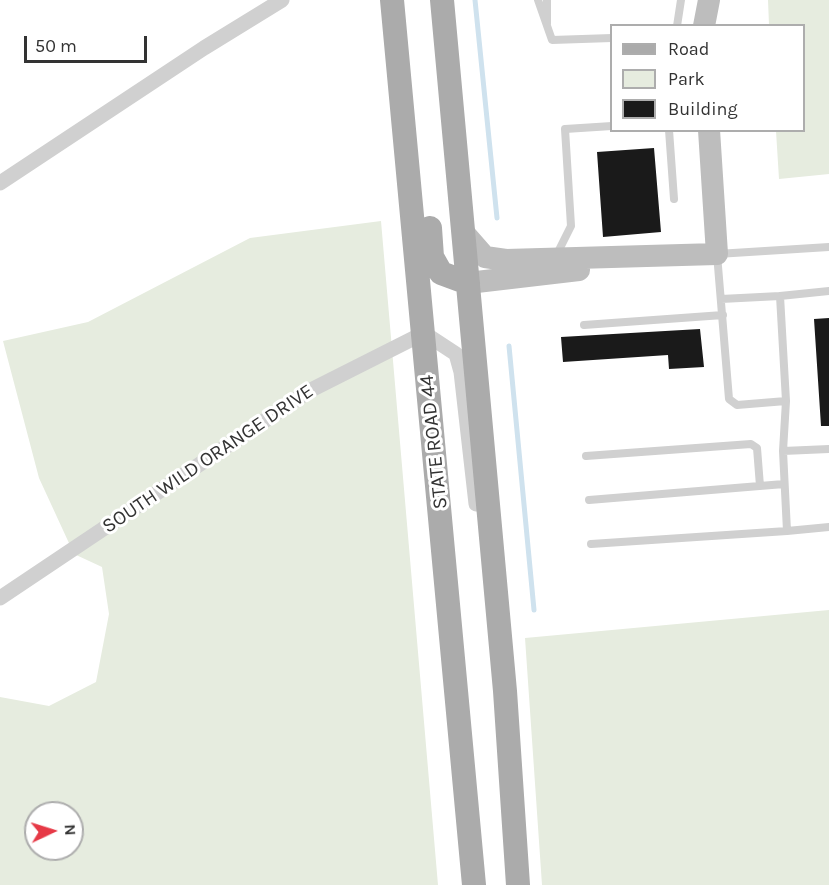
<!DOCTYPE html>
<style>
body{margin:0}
#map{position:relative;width:829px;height:885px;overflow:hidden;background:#fff;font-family:Karla,sans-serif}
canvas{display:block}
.legend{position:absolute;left:610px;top:24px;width:195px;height:108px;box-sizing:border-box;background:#fff;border:2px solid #adadad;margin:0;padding:8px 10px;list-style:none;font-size:18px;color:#333}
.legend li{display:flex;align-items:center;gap:12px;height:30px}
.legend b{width:30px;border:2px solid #adadad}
.north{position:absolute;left:24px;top:801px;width:60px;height:60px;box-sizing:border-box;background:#fff;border:2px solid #adadad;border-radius:50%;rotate:86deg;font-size:16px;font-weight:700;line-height:24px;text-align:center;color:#333}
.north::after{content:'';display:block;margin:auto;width:21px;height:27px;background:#e63946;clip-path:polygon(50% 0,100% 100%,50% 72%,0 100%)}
.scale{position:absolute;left:24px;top:36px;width:123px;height:27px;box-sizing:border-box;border:3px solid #333;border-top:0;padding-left:8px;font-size:18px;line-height:21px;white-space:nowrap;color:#333;-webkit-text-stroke:4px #fff;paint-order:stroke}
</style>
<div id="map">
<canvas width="829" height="885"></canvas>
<ul class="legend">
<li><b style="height:8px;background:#ababab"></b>Road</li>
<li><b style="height:16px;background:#e6ecdf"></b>Park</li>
<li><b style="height:16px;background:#1a1a1a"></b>Building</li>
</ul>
<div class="north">N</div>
<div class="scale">50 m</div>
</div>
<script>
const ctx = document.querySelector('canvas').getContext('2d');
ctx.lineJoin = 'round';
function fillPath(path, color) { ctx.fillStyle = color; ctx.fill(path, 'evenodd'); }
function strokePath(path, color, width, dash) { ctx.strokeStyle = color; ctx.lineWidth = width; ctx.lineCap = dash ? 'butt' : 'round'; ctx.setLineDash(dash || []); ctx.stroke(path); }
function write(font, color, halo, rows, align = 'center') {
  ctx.font = font + ' Karla,sans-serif'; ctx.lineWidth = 6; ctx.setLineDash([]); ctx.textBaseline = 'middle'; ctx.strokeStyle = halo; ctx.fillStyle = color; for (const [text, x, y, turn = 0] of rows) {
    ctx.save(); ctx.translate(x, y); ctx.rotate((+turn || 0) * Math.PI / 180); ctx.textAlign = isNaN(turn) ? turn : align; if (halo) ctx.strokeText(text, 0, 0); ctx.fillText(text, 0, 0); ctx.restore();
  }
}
fillPath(new Path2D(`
 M768,0H829V174L779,179L776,131L804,130V26L769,25Z
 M381,221L438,885H0V697L49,706L96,682L109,614L102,567L74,554L39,478L3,341L88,322L250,238ZM36,813H72V849H36Z
 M829,610V885H542L525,638Z`), '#e6ecdf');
strokePath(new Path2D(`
 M475,0L497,218
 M509,346L534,610`), '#cfe2ee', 5);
fillPath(new Path2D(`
 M654,148L661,232L603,237L597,152Z
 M829,318V426H821L814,319Z
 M700,329L704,367L669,369L668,355L563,362L561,337Z`), '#1a1a1a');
strokePath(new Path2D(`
 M538,0L552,40L612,38
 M547,24V0
 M677,26L681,0
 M669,130L674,199
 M557,254L571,226L565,129L612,126
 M780,296L829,291
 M721,299L780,296L786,401L737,405L729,399L717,254L829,247
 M584,325L723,315
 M786,401L783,451L829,449
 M783,451L787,531L829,527
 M586,456L751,444L757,448L760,486
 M589,500L784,484
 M591,544L787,531`), '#d0d0d0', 8);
strokePath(new Path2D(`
 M0,183L204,48L282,0
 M0,598L309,391L424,333L456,354L461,372L476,504`), '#d0d0d0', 15);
strokePath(new Path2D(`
 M704,26L709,0
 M464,233L485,257L506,260L717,254L709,130
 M468,283L579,270`), '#bdbdbd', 22);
strokePath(new Path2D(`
 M392,0L474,885
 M442,0L505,691L518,885
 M430,228L432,257L441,273L468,283`), '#ababab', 24);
write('20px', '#333', '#fff', [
 ["STATE ROAD 44",434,442,-96],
 ["SOUTH WILD ORANGE DRIVE",208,459,-34]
]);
</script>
